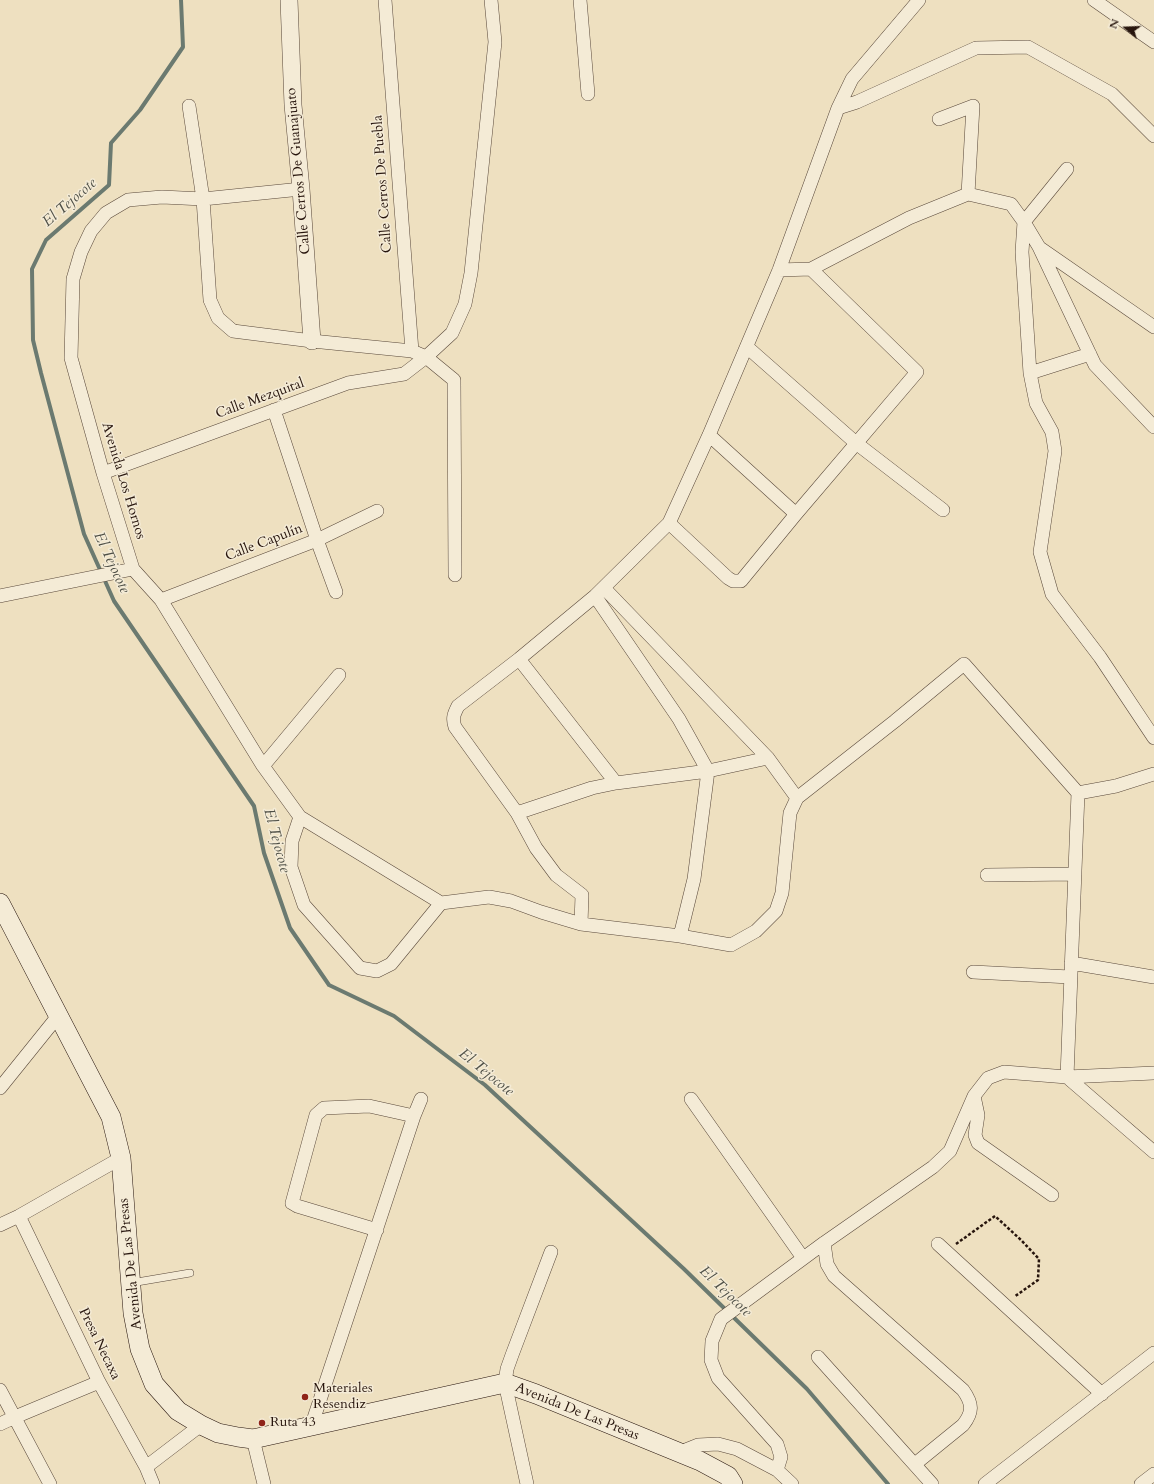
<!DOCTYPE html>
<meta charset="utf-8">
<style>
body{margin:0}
#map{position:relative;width:1154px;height:1484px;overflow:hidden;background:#eee0c0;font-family:Cardo,serif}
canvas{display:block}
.north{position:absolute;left:1106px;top:8px;width:40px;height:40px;-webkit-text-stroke:3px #f4ebd6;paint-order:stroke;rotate:289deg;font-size:11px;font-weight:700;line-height:16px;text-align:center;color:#27150d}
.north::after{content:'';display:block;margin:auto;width:14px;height:18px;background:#27150d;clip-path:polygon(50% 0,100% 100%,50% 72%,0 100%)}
</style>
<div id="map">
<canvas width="1154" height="1484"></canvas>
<div class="north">N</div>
</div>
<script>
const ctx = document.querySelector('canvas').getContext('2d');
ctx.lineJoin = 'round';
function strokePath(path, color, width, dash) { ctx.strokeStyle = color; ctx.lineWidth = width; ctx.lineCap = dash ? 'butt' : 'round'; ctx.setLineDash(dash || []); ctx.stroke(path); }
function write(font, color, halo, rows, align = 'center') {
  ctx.font = font + ' Cardo,serif'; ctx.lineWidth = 3; ctx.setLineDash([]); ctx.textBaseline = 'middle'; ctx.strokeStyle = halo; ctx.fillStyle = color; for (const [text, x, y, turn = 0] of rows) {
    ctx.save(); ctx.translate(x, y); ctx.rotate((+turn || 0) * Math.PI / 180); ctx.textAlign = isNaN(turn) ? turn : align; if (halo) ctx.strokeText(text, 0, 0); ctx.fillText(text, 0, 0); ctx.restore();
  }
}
strokePath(new Path2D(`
 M181,0L183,47L140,110L111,143L109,185L46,240L32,269L33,340L41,373L84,534L114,601L254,806L264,853L290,928L329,985L394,1016L485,1085L684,1269L807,1389L888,1484`), '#6b7a70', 4);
const service = new Path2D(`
 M131,1283L190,1273`);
const minor = new Path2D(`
 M385,0L412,351L426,357L454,380L455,575
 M580,0L588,94
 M1094,0L1154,42
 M189,106L203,199L210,300L218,318L233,331L312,341L412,351
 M838,108L857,102L976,48L1028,47L1112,94L1154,136
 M939,119L973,106L968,194
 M1067,169L1024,222L1022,252L1030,373L1036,403L1052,432L1055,451L1040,552L1052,594L1100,657L1154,738
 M301,189L203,199L162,197L128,200L106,213L91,231L81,252L73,279L71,358L103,473L133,569L161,600L263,766L300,817L441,903L489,897L511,901L541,912L581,924L680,936L731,945L756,931L776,911L782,893L790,813L797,798L895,721L964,664L1078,793L1067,1077
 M1040,248L1154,327
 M779,270L811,269L909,218L968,194L1011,204L1024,222L1039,247L1095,365L1154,427
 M747,347L856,443L943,510
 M1030,373L1090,354
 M274,410L317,540L336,592
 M709,435L796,514
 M103,473L348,383L404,374L426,357L452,333L465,304L471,273L495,42L491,0
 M669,523L728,578L733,581H741L796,514L917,372L811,269
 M604,588L768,758L797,798
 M0,596L133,569
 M595,596L679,719L708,771L694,879L680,936
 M161,600L317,540L377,511
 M519,659L616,783
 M263,766L339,675
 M1078,793L1116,786L1154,774
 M517,813L592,788L616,783L708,771L768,758
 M300,817L292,841L291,867L304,905L360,968L377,971L391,964L441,903
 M987,875L1075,874
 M581,924L582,895L556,875L536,848L517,813L455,727C452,718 454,714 458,706L519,659L595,596L669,523L709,435L779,270L838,108L852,79L919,0
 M1071,963L1154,977
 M973,972L1070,977
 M1067,1077L1154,1152
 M0,1088L58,1016
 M974,1096L978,1115L975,1135L978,1143L1052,1195
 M691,1099L803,1258
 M19,1216L99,1382L146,1467L153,1484
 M0,1225L19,1216L121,1158
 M377,1230L297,1206L292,1203L316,1115L324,1108L369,1106L414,1116
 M824,1243L827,1264L834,1276L963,1390C973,1404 973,1412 963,1425L915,1464
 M938,1244L1102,1394
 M818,1357L932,1484
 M0,1390L50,1484
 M0,1424L15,1417L99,1382
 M311,1427L414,1116L421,1099
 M253,1439L264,1484
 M678,1453L698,1445L718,1444L737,1449L777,1470L792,1484
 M146,1467L201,1425
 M777,1470L781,1457L777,1444L718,1378L711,1360L712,1341L721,1319L824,1243L933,1167L950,1151L974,1096L988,1078L1004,1072L1067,1077L1154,1073
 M527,1484L505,1383L507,1369L512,1355L551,1252
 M985,1484L1154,1353
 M1141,1484L1154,1474`);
const tertiary = new Path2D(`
 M289,0L293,105L301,189L312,341`);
const secondary = new Path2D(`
 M0,903L111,1117L121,1158L133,1313L140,1349L154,1384L178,1411L201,1425L218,1433L238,1437L253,1439L505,1383L536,1394L700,1461L728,1476L733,1484`);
strokePath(service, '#59483a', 8);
strokePath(minor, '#59483a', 14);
strokePath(tertiary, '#59483a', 18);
strokePath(secondary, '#27150d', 20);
strokePath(new Path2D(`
 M956,1244L995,1216L1021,1240L1039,1259L1038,1280L1014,1297`), '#27150d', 2.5, [3, 2]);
strokePath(service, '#f4ebd6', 7);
strokePath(minor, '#f4ebd6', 13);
strokePath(tertiary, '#f4ebd6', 17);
strokePath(secondary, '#f4ebd6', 19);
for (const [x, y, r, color] of [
 [305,1397,4,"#8f2418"],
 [262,1423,4,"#8f2418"]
]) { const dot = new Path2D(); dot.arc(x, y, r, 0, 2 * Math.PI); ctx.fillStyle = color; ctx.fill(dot); strokePath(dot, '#f4ebd6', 1.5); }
write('14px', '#27150d', '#f4ebd6', [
 ["Calle Cerros De Guanajuato",299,171,-95],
 ["Calle Cerros De Puebla",383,184,-94],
 ["Calle Mezquital",260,399,-20],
 ["Avenida Los Hornos",123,481,73],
 ["Calle Capulín",264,543,-21],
 ["Avenida De Las Presas",131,1264,-96],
 ["Presa Necaxa",99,1344,64],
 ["Avenida De Las Presas",577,1412,22]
]);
write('14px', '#27150d', '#f4ebd6', [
 ["Materiales",313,1389],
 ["Resendiz",313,1405],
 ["Ruta 43",270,1423]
], 'left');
write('italic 15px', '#4f5047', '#f4ebd6', [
 ["El Tejocote",70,203,-41],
 ["El Tejocote",111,563,65],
 ["El Tejocote",276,841,75],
 ["El Tejocote",486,1073,39],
 ["El Tejocote",725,1292,44]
]);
</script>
